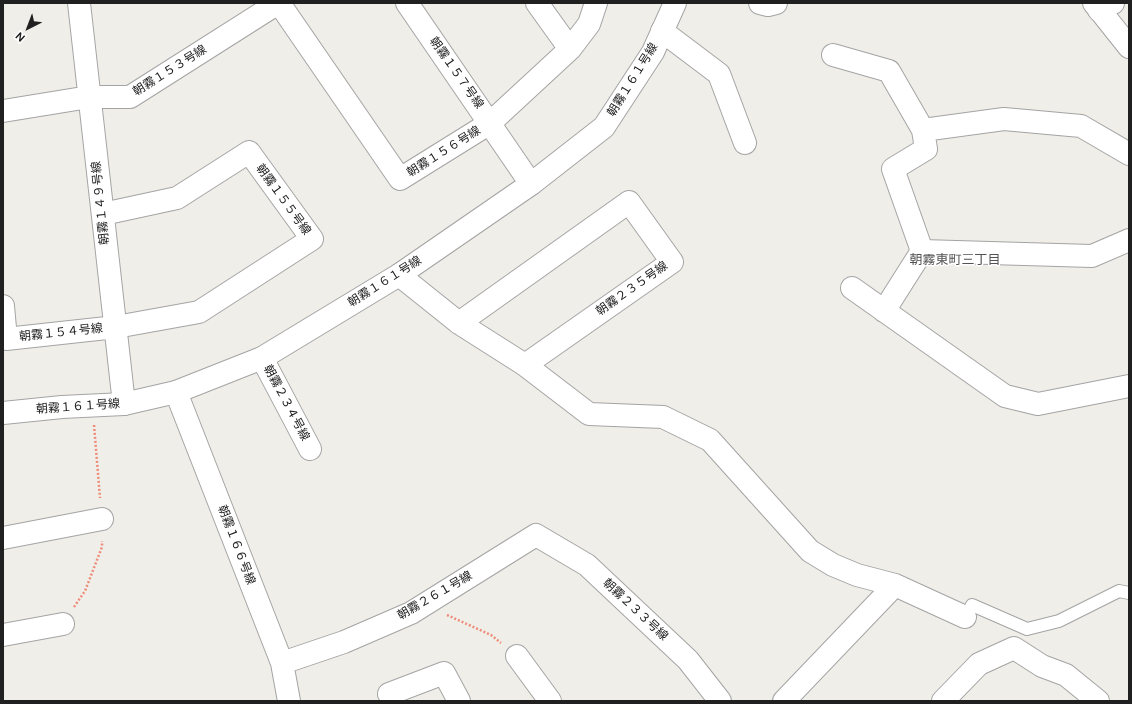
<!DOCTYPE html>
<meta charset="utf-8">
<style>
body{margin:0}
#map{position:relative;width:1132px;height:704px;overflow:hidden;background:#f0eee8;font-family:"DM Sans",sans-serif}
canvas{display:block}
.frame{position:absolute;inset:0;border:4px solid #202020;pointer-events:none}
.north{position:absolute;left:8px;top:8px;width:40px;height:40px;-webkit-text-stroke:3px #fff;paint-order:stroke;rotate:222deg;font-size:11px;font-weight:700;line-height:16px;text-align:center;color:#202020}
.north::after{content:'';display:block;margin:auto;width:14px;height:18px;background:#202020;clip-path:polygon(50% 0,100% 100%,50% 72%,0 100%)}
</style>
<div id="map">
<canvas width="1132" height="704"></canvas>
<div class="frame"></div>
<div class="north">N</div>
</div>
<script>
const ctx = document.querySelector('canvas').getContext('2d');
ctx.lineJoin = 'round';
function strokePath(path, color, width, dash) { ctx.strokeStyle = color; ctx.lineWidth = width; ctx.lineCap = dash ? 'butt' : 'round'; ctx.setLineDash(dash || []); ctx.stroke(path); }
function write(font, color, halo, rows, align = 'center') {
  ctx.font = font + ' "DM Sans","Noto Sans JP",sans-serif'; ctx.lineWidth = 3; ctx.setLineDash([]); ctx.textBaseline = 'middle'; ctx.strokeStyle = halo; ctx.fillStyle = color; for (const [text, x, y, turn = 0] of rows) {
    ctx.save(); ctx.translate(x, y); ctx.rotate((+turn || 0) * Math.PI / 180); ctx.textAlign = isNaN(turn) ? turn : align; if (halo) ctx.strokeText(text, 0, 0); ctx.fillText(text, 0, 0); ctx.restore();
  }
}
const service = new Path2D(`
 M965,617L972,605L1027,629L1059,621L1119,591L1129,593`);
const minor = new Path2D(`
 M79,3L124,404
 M279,3L400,179L490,123L570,49L589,24L596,3
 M407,3L531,184
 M537,3L570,49
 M760,3L768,5L776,3
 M1099,10L1113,3
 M662,31L719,74L745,143
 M833,55L889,71L923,130L1004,119L1081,126L1129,154
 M3,111L89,97H130L278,3
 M922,251L1092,256L1129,240
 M399,275L459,323L525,365L672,262L629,202L459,323
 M852,288L1005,396L1038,404L1129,386
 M3,306L6,339L116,327L199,312L312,239L249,152L177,198L103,214
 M884,311L922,251L893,169L926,149L923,130
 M262,358L310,449
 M525,365L589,414L663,417L710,440L810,551L833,565L857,575L895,585L965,617
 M176,392L282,663L289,701
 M3,538L102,519
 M3,635L63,624
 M517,656L550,701
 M282,663L344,642L411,613L536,535L587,565L688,660L720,701
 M389,694L444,673L459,701
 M784,701L895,585
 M943,701L979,664L1014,648L1042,666L1066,675L1098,701`);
const tertiary = new Path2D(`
 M1094,3L1129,47
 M3,413L62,407L124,404L176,392L262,358L399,275L531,184L604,127L653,52L675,3`);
strokePath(service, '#a4a4a4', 14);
strokePath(minor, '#a4a4a4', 24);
strokePath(tertiary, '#a4a4a4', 24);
strokePath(new Path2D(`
 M94,425L100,498
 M74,607L85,591L102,547V541
 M447,615L491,635L501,643`), '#ee8c7a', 2.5, [2, 2]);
strokePath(service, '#fff', 12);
strokePath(minor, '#fff', 22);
strokePath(tertiary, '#fff', 22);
write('12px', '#202020', '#fff', [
 ["朝霧１５３号線",170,71,-32],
 ["朝霧１５７号線",456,73,55],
 ["朝霧１６１号線",633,80,-58],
 ["朝霧１５６号線",444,152,-32],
 ["朝霧１５５号線",283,200,54],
 ["朝霧１４９号線",101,203,-96],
 ["朝霧１６１号線",385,282,-32],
 ["朝霧２３５号線",632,289,-35],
 ["朝霧１５４号線",61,333,-6],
 ["朝霧２３４号線",286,403,62],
 ["朝霧１６１号線",78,407,-4],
 ["朝霧１６６号線",236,545,69],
 ["朝霧２６１号線",435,596,-30],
 ["朝霧２３３号線",635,610,43]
]);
write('13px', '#535353', '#fff', [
 ["朝霧東町三丁目",955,261]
]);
</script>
